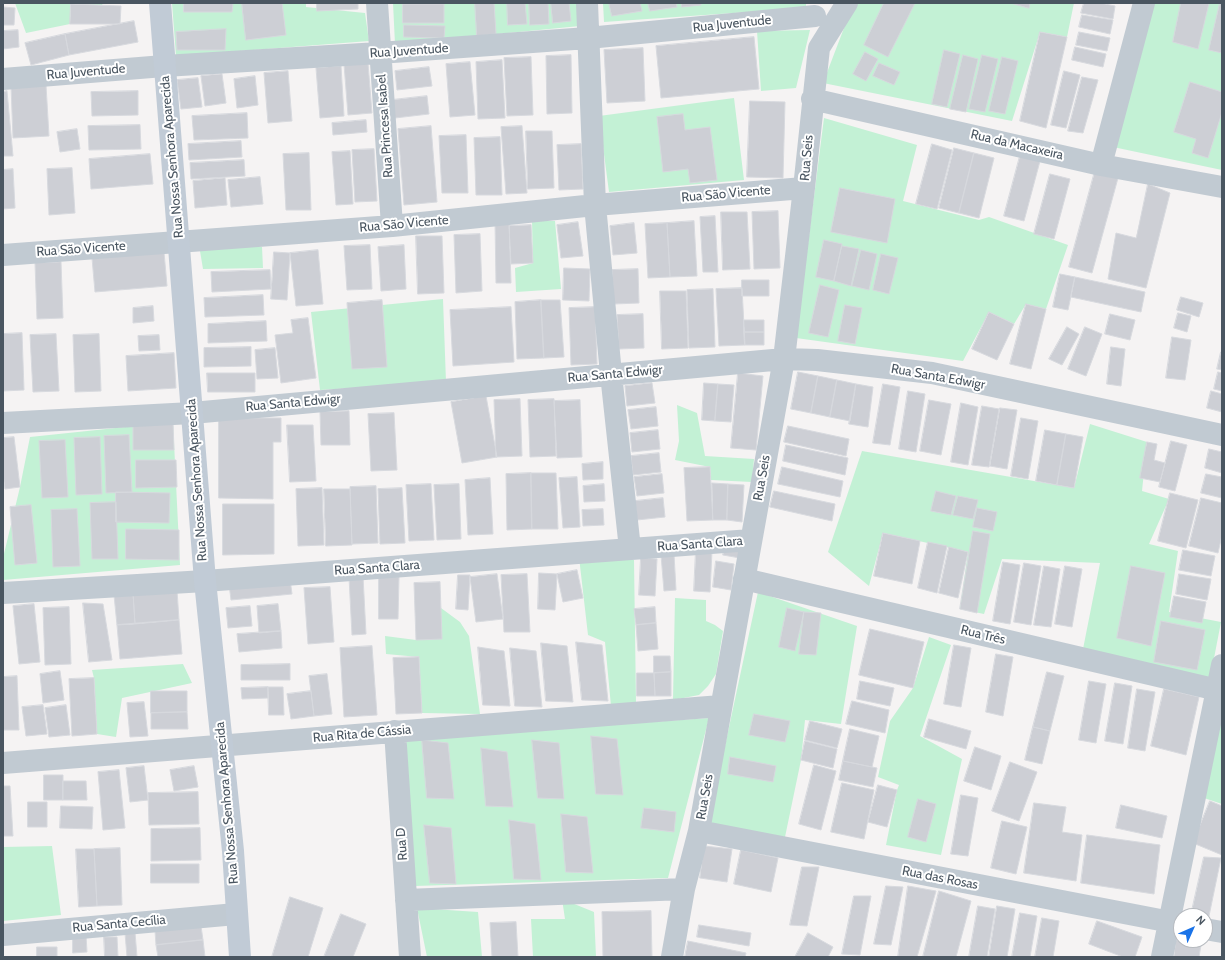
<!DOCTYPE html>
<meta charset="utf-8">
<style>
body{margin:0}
#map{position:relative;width:1225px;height:960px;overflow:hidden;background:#f5f3f3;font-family:Cabin,sans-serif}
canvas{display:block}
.frame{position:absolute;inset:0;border:4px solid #4a5661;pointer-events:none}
.north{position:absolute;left:1173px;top:908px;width:40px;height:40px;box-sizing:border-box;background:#fff;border:1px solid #b7bbc0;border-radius:50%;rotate:45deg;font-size:11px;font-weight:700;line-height:16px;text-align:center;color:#4a5661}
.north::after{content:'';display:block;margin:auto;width:14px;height:18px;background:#1a73e8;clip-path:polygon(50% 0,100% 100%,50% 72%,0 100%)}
</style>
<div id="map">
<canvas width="1225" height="960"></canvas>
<div class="frame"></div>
<div class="north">N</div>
</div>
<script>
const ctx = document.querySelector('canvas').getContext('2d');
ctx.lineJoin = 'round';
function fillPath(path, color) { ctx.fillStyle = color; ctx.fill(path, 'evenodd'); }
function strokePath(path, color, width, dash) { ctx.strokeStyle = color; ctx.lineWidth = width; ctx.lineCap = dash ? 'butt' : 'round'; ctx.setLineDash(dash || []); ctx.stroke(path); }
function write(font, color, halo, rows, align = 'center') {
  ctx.font = font + ' Cabin,sans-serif'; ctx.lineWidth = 4; ctx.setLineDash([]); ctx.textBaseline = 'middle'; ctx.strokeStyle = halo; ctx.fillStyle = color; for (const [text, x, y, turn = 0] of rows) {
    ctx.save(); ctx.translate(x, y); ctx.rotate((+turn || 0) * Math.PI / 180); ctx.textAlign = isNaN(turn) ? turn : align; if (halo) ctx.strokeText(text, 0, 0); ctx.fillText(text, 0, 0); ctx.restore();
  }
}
fillPath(new Path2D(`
 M15,3H103L102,5L71,4L70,24L26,33Z
 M172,3H306V7L365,13L369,41L176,56Z
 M393,3H579L580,26L395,44Z
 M603,3H806V8L604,22Z
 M857,3H1074L1067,37L1040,32L1012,121L823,83L849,15Z
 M1150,3H1222V170L1113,147Z
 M810,30L796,88L761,91L757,31Z
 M734,98L744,180L609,192L599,116Z
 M824,118L917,145L903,201L979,220L989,217L1068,245L1046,309L1026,304L1014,324L989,312L963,361L796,338Z
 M532,221H555L561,289L516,292L515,268L533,263Z
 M199,245L262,247L263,268L203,269Z
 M443,299L446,382L320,390L311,312Z
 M677,405L697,413L705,456L754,459L752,482L711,480L710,467L675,460L679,441Z
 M173,422L180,565L3,580V558L20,487L30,437Z
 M1090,424L1147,442L1142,491L1169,499L1149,544L1178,551L1169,612L1221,622L1210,679L1083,649L1100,563L1002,559L984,614L960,609L968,552L883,533L869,586L828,552L862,451L1074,488Z
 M579,557L634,560L636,703L611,706L605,642L588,635Z
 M758,592L857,626L841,724L805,720L801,760L785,837L708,825Z
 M675,598L706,600V621L715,625L723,631L716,674L708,686L699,695L673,700Z
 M441,608L460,622L469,636L480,714L422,713L419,657L386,654L385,636L416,640Z
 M929,637L951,645L920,736L962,759L941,855L886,845L897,790L899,785L878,777L890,721L913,688Z
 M183,664L192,683L122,698L116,737L97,734L94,678L92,670Z
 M1222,708V804L1201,797Z
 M709,718L668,878L415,886L406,739Z
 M52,846L61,915L3,921V847Z
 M562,899L594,912L596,957H533L531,919H565Z
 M417,908L478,912L482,957H427Z`), '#c3f1d5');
const building = new Path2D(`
 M184,3H233L232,12H184Z
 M242,3H282L286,35L246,40Z
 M317,3H358V9L317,11Z
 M475,3H494L496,34L477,36Z
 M507,3H525L527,24L508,25Z
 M529,3H548L549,24L530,25Z
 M551,3H569L571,21L553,23Z
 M609,3H640L642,11L612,16Z
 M648,3H676L677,7L650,11Z
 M682,3H701V5L682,7Z
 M884,3H915L888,57L864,45Z
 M1011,3H1030L1029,8Z
 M1084,3H1100L1115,6L1113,19L1081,13Z
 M1181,3H1209L1198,49L1173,42Z
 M1220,3H1222V53L1209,50Z
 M71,4L121,6L120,24H70Z
 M403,4H444V23H403Z
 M3,7L15,8L14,25H3Z
 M1082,15L1113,20L1110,34L1079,27Z
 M134,21L138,42L69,55L65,34Z
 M404,25L445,26L444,38L404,37Z
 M226,29L225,50H177L176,32Z
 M18,30L19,47L3,49V31Z
 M1040,32L1067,37L1046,128L1020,121Z
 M1079,32L1110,38L1107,51L1076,45Z
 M65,34L69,55L31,65L25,43Z
 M754,37L759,89L661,98L656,46Z
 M1075,47L1106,54L1103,67L1072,60Z
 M643,48L645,101L607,103L604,50Z
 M944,50L960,54L947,107L932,104Z
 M865,52L878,59L866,81L853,74Z
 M571,55L572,113L547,114L546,56Z
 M963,55L978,59L966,112L950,109Z
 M982,55L998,59L985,112L969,109Z
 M531,57L533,115L507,116L504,58Z
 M1002,57L1018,61L1005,114L989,111Z
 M502,60L505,118L478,119L476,62Z
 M470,62L475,115L450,117L446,64Z
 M368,63L372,113L348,115L344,64Z
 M879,63L900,72L894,85L873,76Z
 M341,66L344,116L320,118L316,68Z
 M429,67L432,86L397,90L395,71Z
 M288,71L292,121L268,123L264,73Z
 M1064,71L1080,75L1066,128L1051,125Z
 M222,74L226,103L205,106L201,76Z
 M255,76L258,105L237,108L234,79Z
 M1082,77L1098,80L1083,133L1068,131Z
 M198,78L202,107L181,109L177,80Z
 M1190,82L1222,92V112L1208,158L1192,153L1196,139L1174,132Z
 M46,85L49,136L13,138L11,86Z
 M7,91L13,156H3V92Z
 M138,91V115L92,116L91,92Z
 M427,96L429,114L395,118L392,100Z
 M750,101L785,102L783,178L747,177Z
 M247,113L248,138L194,140L192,116Z
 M683,114L685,130L710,127L717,180L690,183L688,169L663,172L657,117Z
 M366,120L367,132L333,135L332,123Z
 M140,125L141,149L89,150L88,126Z
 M431,126L437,202L404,205L398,129Z
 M522,126L527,193L506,194L501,127Z
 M77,129L80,149L60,152L57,132Z
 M526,131H552L554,188L528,189Z
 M466,135L468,193H442L439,136Z
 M500,137L502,195H476L474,138Z
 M241,141L242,157L189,160L188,144Z
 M581,144L583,189L559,190L557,145Z
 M932,144L952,150L937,209L916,204Z
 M954,148L974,153L959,213L939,208Z
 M374,149L377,201L355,202L352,150Z
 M350,151L353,204L336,205L332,152Z
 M309,153L311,210H286L283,154Z
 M974,153L994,158L979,218L959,213Z
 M150,154L153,184L91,189L89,159Z
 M1020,156L1040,161L1024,221L1004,216Z
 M244,160L245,176L191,179L190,163Z
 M72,168L75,213L49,215L47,169Z
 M13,169L15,208L3,209V170Z
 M1095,171L1118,178L1092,273L1069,267Z
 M1050,174L1070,179L1054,239L1034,234Z
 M260,177L263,204L231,207L228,180Z
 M225,178L227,205L195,208L193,181Z
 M1148,184L1170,193L1146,288L1108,279L1116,233L1136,238Z
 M840,188L895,199L887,243L831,232Z
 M778,211L780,268L754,269L752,212Z
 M721,212H747L750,269L723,270Z
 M715,216L718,272H703L700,217Z
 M509,220L511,283H496L495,221Z
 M694,221L697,276L670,277L667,223Z
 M578,222L583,256L561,258L557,225Z
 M634,223L637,253L613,255L610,226Z
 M667,223L670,277L648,278L645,224Z
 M531,225L533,263L511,264L509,226Z
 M480,234L482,291L456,293L454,235Z
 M416,236H442L444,293L418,294Z
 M824,240L842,244L834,281L816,277Z
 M370,245L372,289L347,290L344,246Z
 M404,245L406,289L381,291L378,247Z
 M842,246L859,249L851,286L834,281Z
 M318,250L323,304L296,306L290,253Z
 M861,250L877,254L869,290L852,286Z
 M164,252L167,286L95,292L92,258Z
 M274,252L290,253L287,300L271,299Z
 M881,254L898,258L889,294L873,290Z
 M61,262L63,318L37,319L35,263Z
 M564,268L590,269L589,301L563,300Z
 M638,269L639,303L614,304L612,270Z
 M270,270L271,289L212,292L211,272Z
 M1060,274L1075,277L1068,310L1053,307Z
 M1075,277L1145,292L1141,312L1071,297Z
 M742,280H769V296H742Z
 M820,285L839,290L828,337L809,333Z
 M742,288L745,345L719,346L716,289Z
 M713,289L715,347L689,348L687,290Z
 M660,291H686L688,348L662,349Z
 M263,295L264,315L205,317L204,298Z
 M1181,297L1203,303L1199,317L1177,310Z
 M382,300L387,367L352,369L347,303Z
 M541,300L544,358L517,359L515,302Z
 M541,300H560L564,357L544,358Z
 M1026,304L1046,309L1031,369L1010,364Z
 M845,305L862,308L855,344L838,341Z
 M153,306L154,321L133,323V308Z
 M511,307L514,362L453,366L450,310Z
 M595,307L597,364L571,365L569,308Z
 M989,312L1014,324L997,360L972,349Z
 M1178,313L1191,316L1187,332L1174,328Z
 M643,314L644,348L619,349L617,315Z
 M1110,314L1135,320L1130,340L1105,334Z
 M308,318L316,378L281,383L275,335L293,333L291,320Z
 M744,320H764V332H744Z
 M266,321L267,341L208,343V324Z
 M1067,327L1079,334L1062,365L1049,359Z
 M1085,327L1102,334L1086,376L1068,369Z
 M744,332H764V345H745Z
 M22,333L24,390L3,391V334Z
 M56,334L59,391L33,392L30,335Z
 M99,334L101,391L75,392L73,335Z
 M159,335L160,350L139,351L138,336Z
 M1172,337L1191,340L1185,380L1166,378Z
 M251,347V366L204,367V348Z
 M1111,347L1125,349L1121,386L1107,384Z
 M275,348L278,378L257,379L255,350Z
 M1221,352H1222V370L1217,369Z
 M174,353L176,388L128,391L126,356Z
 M798,372L818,376L811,413L791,409Z
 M1218,372L1222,373V391L1214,389Z
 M207,373H255V392H208Z
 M738,373L763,376L756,450L731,448Z
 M818,376L837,380L830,417L811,413Z
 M837,380L856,384L850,421L830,417Z
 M652,383L655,403L627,406L625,386Z
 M704,383L718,384L715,421L702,420Z
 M718,384L734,385L731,422L715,421Z
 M856,384L873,387L868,427L849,424Z
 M883,384L900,387L890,445L873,443Z
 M908,391L925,394L916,452L899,449Z
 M1211,391L1222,394V412L1207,408Z
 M486,396L497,457L462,463L451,402Z
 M520,399L522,456L496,457L494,400Z
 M554,399L556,456L530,457L528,400Z
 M580,400L582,457L557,458L554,401Z
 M929,400L951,404L941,455L920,451Z
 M961,403L978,407L968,465L951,462Z
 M982,406L999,409L989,467L972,465Z
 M656,407L658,426L631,429L628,410Z
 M1000,408L1017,410L1007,469L990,466Z
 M349,411L350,445H321L320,412Z
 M394,413L397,470L371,471L368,414Z
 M219,418H281V442H273V499L219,498Z
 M1021,418L1038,421L1028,479L1011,476Z
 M173,422L174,450H133V423Z
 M287,425H313L316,481L290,482Z
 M788,426L849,439L846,456L784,442Z
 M658,430L660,449L632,452L630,433Z
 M1045,430L1066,434L1057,485L1036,481Z
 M1066,434L1083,437L1074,488L1057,485Z
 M129,435L132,492L106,493L104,436Z
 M14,437L20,487L5,489L3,474V438Z
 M100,437L102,494L76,495L74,438Z
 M65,440L68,497L42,498L39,441Z
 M1171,441L1187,445L1175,491L1159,487Z
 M1147,442L1157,444L1154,460L1165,463L1160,482L1140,478Z
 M786,445L848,458L845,475L783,461Z
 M1209,449L1222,452V473L1205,468Z
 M659,453L661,472L633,475L631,456Z
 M136,460H176L177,487L136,488Z
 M603,462V479L583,480L582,464Z
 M710,467L713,520L687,521L684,468Z
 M782,467L843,481L840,497L778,484Z
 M531,473H556L558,529H532Z
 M531,473L532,529L507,530L506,474Z
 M662,474L664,493L637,496L634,477Z
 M1206,474L1222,477V498L1201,493Z
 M577,477L580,527L563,528L559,478Z
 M490,478L493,534L468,535L465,480Z
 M712,483L728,484L727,520H713Z
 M431,484L434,540L409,541L406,485Z
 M459,484L461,539L437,540L434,485Z
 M604,484L605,501L584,502L583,486Z
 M728,484L744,485L742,522L727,520Z
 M376,486L378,543L352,544L350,487Z
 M322,488L324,545L298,546L296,489Z
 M402,488L405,543L380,544L378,489Z
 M324,489H350L352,545L326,546Z
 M774,491L835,504L832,521L770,507Z
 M936,491L956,496L951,515L931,511Z
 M116,492L170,493L169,523L116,522Z
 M1170,493L1198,500L1186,548L1158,541Z
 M958,496L978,500L973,519L953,515Z
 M663,498L665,517L637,520L635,501Z
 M1201,498L1222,503V535L1218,553L1189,546Z
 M116,502L118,559H92L90,503Z
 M223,504H274V554L223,555Z
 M31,505L37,563L15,565L10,507Z
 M977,508L997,512L993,531L973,527Z
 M77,509L80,566L53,567L51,510Z
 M603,509L604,525L583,526L582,510Z
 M126,529L179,530V560L126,559Z
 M973,531L990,534L977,613L960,609Z
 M883,533L920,541L912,584L874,576Z
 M928,542L947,546L937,593L918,588Z
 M725,546L742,550L740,558L723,555Z
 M949,547L968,552L958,598L939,593Z
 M696,550L712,551L710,592L694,591Z
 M1183,550L1215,556L1211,576L1179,570Z
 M674,554L676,590L664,591L661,555Z
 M641,558L657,559L655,596L639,595Z
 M716,561L734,564L731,590L713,587Z
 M1003,562L1020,565L1010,624L993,621Z
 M1024,563L1041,566L1031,625L1014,622Z
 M1044,566L1060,569L1051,627L1034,625Z
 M1065,566L1082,569L1072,627L1055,624Z
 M1131,566L1165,573L1151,646L1117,638Z
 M577,570L583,598L563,602L557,574Z
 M539,573L557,574L555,610L538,609Z
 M497,574L503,619L476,622L470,577Z
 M527,574L530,632H504L501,575Z
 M1179,574L1211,579L1207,600L1176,594Z
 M458,575H470L468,610L456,609Z
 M363,576L366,634L352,635L349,577Z
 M379,576L399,577L398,619H379Z
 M290,579L292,594L231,600L229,584Z
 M440,582L442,639L416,640L414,583Z
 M330,587L334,642L308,644L304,588Z
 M177,590L179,620L135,624L133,593Z
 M133,593L135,624L117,625L114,595Z
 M1174,596L1206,602L1202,623L1170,617Z
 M83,603L103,604L112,660L89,662Z
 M34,604L40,662L19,664L13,606Z
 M278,604L281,631L259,633L257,606Z
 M250,606L252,626L228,628L226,608Z
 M69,607L71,664L45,665L43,608Z
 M655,607L656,623L636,625L634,609Z
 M787,608L804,612L795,651L779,647Z
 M804,612L821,613L816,655L799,654Z
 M179,620L182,654L120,659L117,625Z
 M1161,621L1205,630L1197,670L1154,662Z
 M656,623L658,649L638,651L636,625Z
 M870,629L924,642L913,688L859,675Z
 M281,631L282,648L239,652L237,634Z
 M576,642L602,645L608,701L582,700Z
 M541,643L567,646L573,702L546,701Z
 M954,645L971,648L961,707L944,704Z
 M372,646L377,715L344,717L340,648Z
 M478,647L504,651L510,706L483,705Z
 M510,648L536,651L542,707L515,706Z
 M996,654L1013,657L1003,716L986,712Z
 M654,656H670L671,672L654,673Z
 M419,657L422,713L396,714L393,658Z
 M290,664V680H241V665Z
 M60,671L64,700L43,703L40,674Z
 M671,672V696H655L654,673Z
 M1047,672L1064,676L1050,731L1033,727Z
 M637,673H654L655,696H637Z
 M327,674L332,714L314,716L309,676Z
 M17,676L19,730H3V677Z
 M94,678L97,734L72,736L69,679Z
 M860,681L894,688L890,706L857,699Z
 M1089,681L1106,684L1096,743L1079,740Z
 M1115,683L1132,686L1123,744L1105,741Z
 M268,687V698L242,699L241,688Z
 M268,687H283L284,715H269Z
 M1137,689L1155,692L1145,751L1128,748Z
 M1164,689L1199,697L1186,755L1151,746Z
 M151,691H187V712L151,713Z
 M311,691L314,716L291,719L287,694Z
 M852,701L889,710L885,733L846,724Z
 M144,702L148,736L130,737L127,703Z
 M43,705L47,734L26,736L22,707Z
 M66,705L70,735L49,737L45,708Z
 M187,712L188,729H151V713Z
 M754,714L790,721L785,742L749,735Z
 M929,719L971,731L966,749L924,737Z
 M810,721L842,729L837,748L805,740Z
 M1033,727L1050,731L1042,764L1025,760Z
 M850,729L879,736L872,767L843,761Z
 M591,736L617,739L623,795L596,794Z
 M422,740L448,743L454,799L427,798Z
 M532,740L559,743L564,799L538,798Z
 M805,741L837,749L833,768L801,760Z
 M975,747L1001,756L991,790L964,781Z
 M481,748L507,752L513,807L486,806Z
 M730,757L776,766L773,782L728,774Z
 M843,761L877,768L873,787L839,780Z
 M1010,762L1037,772L1019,821L992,811Z
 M814,765L836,771L821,830L799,824Z
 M144,766L148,800L130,802L126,768Z
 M194,766L198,787L174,791L170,770Z
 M119,770L125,828L103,830L98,772Z
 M44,775H63V800H44Z
 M63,781H86L87,800H63Z
 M842,783L874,790L864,839L831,832Z
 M878,785L897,790L887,827L868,822Z
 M3,786H10L13,836H3Z
 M198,792L199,824L149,825L148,793Z
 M961,795L978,798L968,856L951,854Z
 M918,799L936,804L926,842L908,837Z
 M1210,801L1222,806V855L1193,843Z
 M28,802H47V827H28Z
 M1034,803L1066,807L1062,832L1082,835L1076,881L1024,873Z
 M1121,805L1167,816L1162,838L1116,828Z
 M61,806L93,807L92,829L60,828Z
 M644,808L676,812L674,832L641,828Z
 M561,814L587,817L593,873L566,872Z
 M509,820L535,824L541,880L514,879Z
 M1002,821L1027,827L1016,874L991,868Z
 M424,825L451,828L456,884L430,883Z
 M200,828L201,860L151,861V829Z
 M1087,835L1160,845L1154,894L1081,883Z
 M704,846L732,849L727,882L700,878Z
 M120,848L122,905L97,906L94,849Z
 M76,849H94L97,906L79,907Z
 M741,850L778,858L771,892L734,884Z
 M1204,857L1221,858L1209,916L1191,915Z
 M151,864H199V883H151Z
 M802,867H819L807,926L790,925Z
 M886,886L903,887L891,945L874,944Z
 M908,886L936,891L917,957H898Z
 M939,891L971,901L956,957H923Z
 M854,896H871L860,955L842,954Z
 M290,897L323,908L308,957H272Z
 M978,906L995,909L987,957H969Z
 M997,906L1015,909L1007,957H989Z
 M651,911L652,957H603L602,912Z
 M1020,913L1037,916L1030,957H1012Z
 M341,914L366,924L353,957H324Z
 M1042,918L1059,921L1053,957H1035Z
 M1097,921L1142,937L1135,957H1123L1089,944Z
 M516,922L518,957H492L490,923Z
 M699,925L751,933L749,946L697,937Z
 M201,926L203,940L156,945L155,931Z
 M135,932L137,957H127L125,933Z
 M808,933L833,947L828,957H795Z
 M73,935H86L87,952L73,953Z
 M104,937H117L118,957H105Z
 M203,940L205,957H158L156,945Z
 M1176,940L1201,945L1199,957H1174Z
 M688,941L746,953L745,957H685Z
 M37,947H57V957H37Z`);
fillPath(building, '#cdcfd5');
strokePath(building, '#d7d9de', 1);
strokePath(new Path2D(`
 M377,3L392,226
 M587,3L595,205L611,374L630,549
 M3,79L164,66L379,53L588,38L815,16
 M812,99L1101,165L1222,187
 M1101,165L1144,3
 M3,255L392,226L595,205L804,188
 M3,423L192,413L784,359L817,360L932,373L1222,435
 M744,579L1222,691
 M3,593L205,581L751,540
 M395,731L410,957
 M3,763L721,706
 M699,831L1181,924
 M406,900L684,889
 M1205,929L1222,932
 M3,935L236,914
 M672,957L684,889L699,831L784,359L804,188L819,48L847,3
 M1162,957L1222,665`), '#c1cad2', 22);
strokePath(new Path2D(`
 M160,3L205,581L233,851L240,957`), '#c1cbd6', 22);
write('13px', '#4a5661', '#fff', [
 ["Rua Juventude",732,24,-6],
 ["Rua Juventude",409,51,-4],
 ["Rua Juventude",86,72,-5],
 ["Rua Princesa Isabel",385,126,-94],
 ["Rua da Macaxeira",1017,145,13],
 ["Rua Nossa Senhora Aparecida",172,157,-95],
 ["Rua Seis",807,158,-85],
 ["Rua São Vicente",726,194,-5],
 ["Rua São Vicente",404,224,-5],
 ["Rua São Vicente",81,249,-4],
 ["Rua Santa Edwigr",615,374,-5],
 ["Rua Santa Edwigr",938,377,10],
 ["Rua Santa Edwigr",293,403,-5],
 ["Rua Seis",762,478,-80],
 ["Rua Nossa Senhora Aparecida",197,480,-94],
 ["Rua Santa Clara",700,544,-4],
 ["Rua Santa Clara",377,568,-4],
 ["Rua Três",983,635,13],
 ["Rua Rita de Cássia",362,734,-5],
 ["Rua Seis",705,797,-80],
 ["Rua Nossa Senhora Aparecida",227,803,-95],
 ["Rua D",402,844,-94],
 ["Rua das Rosas",940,878,11],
 ["Rua Santa Cecília",119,924,-5]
]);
</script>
